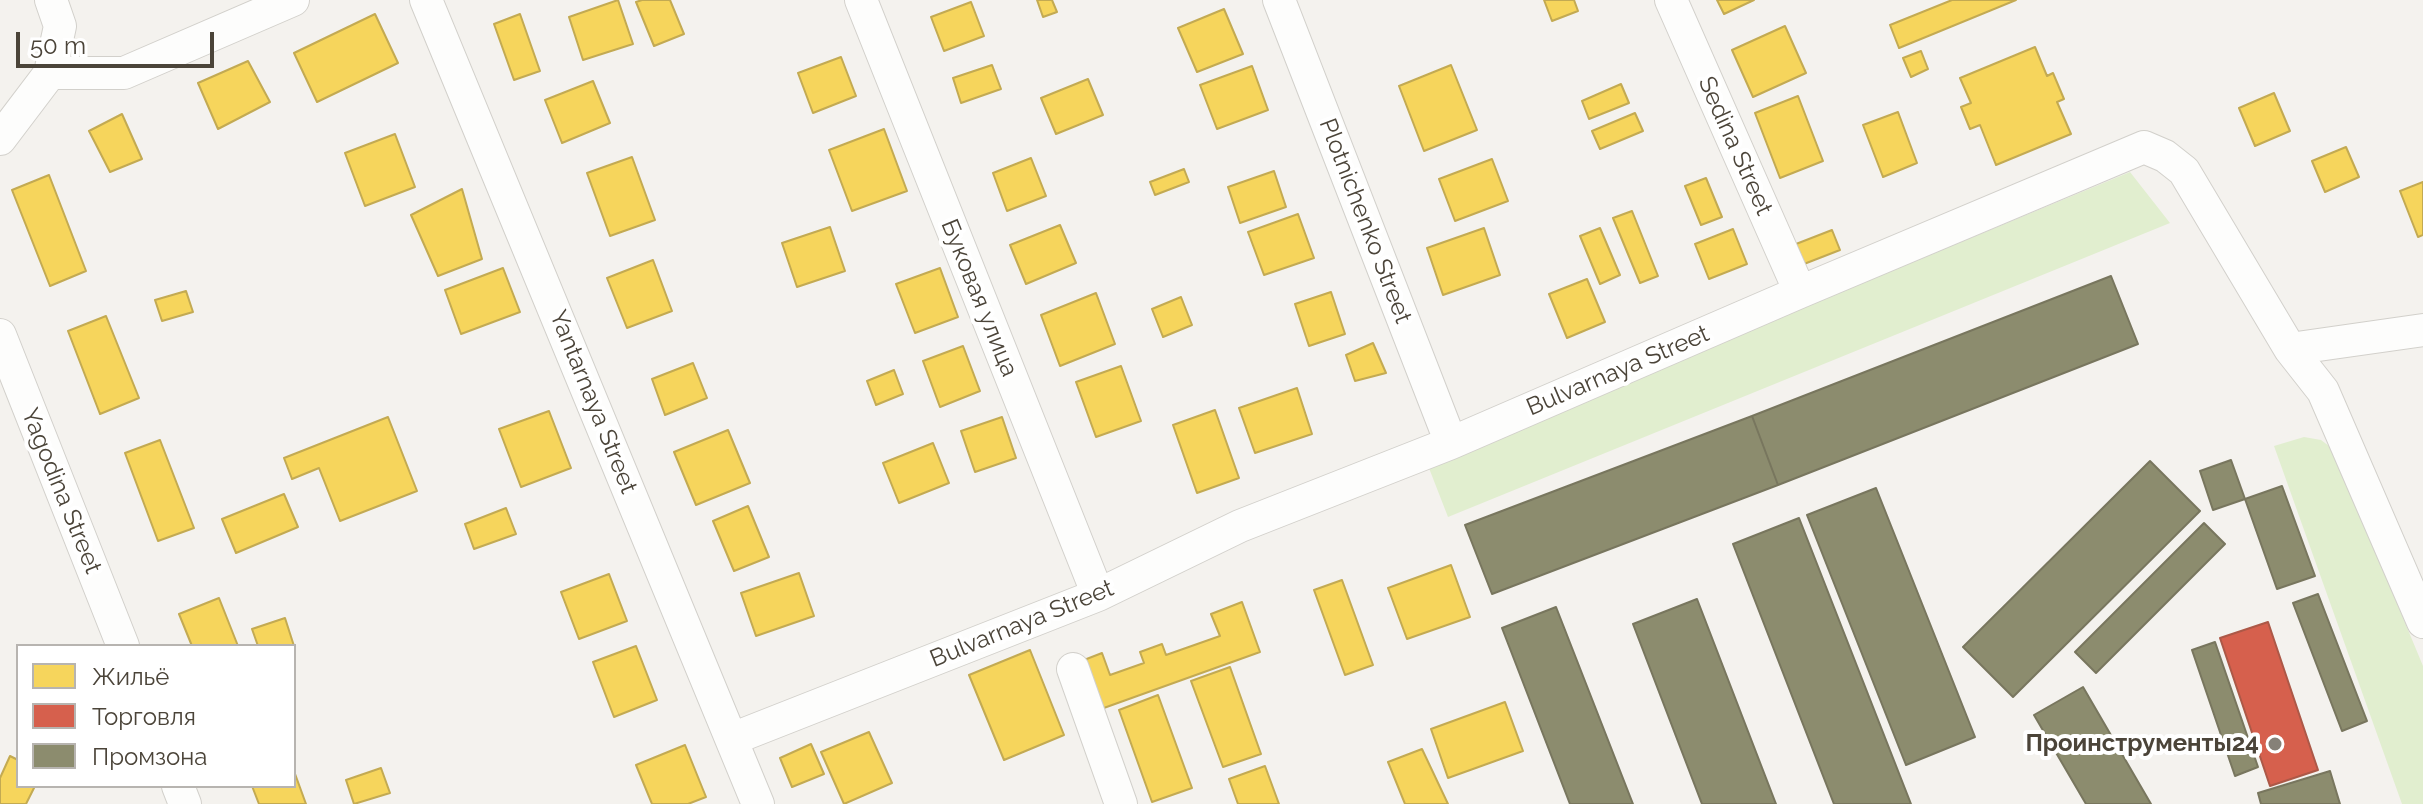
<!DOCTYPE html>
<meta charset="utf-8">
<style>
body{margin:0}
#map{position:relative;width:2423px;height:804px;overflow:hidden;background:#f4f2ee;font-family:Raleway,sans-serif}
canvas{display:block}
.legend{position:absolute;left:16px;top:644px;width:280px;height:144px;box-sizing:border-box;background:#fff;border:2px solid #b7b4b0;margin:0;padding:10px 14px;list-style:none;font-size:24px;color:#4b4439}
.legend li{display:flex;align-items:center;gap:16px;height:40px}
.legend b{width:40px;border:2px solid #b7b4b0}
.scale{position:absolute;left:16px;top:32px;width:198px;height:36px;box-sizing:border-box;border:4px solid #4b4439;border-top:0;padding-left:10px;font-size:24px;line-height:28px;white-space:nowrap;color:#4b4439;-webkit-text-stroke:6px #fff;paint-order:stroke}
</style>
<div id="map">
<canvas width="2423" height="804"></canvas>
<ul class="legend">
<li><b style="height:22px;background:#f6d55c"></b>Жильё</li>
<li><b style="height:22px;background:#d6604d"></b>Торговля</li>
<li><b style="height:22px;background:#8c8c6e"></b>Промзона</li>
</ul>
<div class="scale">50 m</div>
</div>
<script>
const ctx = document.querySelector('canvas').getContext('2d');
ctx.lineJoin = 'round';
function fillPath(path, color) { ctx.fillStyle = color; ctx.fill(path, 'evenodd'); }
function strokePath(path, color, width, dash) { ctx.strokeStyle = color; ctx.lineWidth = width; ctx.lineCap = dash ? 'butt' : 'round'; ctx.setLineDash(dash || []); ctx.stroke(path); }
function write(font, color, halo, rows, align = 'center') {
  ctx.font = font + ' Raleway,sans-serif'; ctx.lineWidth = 8; ctx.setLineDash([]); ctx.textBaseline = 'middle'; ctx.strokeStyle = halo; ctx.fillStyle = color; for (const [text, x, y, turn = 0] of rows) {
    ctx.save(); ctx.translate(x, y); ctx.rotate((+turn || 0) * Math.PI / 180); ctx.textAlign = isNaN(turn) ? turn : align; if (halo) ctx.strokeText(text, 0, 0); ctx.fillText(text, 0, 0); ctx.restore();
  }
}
fillPath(new Path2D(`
 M2130,172L2170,223L1448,517L1427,463Z
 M2304,437L2321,440L2333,449L2423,666V804H2402L2274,446Z`), '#e1eecf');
const homes = new Path2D(`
 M618,0L633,44L583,60L569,17Z
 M642,0H670L684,34L654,46L636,2Z
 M1037,0H1052L1057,12L1043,17Z
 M1544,0H1574L1578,11L1552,21Z
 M1717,0H1754L1724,14Z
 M1952,0H2016L1899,48L1890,25Z
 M971,2L984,36L944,51L931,17Z
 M1224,9L1243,54L1197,72L1178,28Z
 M375,14L398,63L317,102L294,53Z
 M520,14L540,71L514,80L494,24Z
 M1785,26L1806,73L1753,97L1732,50Z
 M2035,47L2047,76L2053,73L2064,99L2057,102L2071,134L1996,165L1980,125L1970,129L1961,107L1971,103L1960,78Z
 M1921,51L1928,69L1911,77L1903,58Z
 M841,57L856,96L813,113L798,73Z
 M248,61L270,102L218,129L198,83Z
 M992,65L1001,89L961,103L953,78Z
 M1451,65L1477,130L1424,151L1399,86Z
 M1252,66L1268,110L1217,129L1200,85Z
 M1088,79L1103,115L1056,134L1041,98Z
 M593,81L610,123L562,143L545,100Z
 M1621,84L1629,103L1589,119L1582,101Z
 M2274,93L2290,131L2255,146L2239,108Z
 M1798,96L1823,161L1780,178L1755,113Z
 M1898,112L1917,163L1883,177L1863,125Z
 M1635,113L1643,131L1600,149L1592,131Z
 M122,114L142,159L110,172L89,131Z
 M884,129L907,191L852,211L829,150Z
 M395,134L415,187L365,206L345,153Z
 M2346,147L2359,177L2325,192L2312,161Z
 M632,157L655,220L610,236L587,173Z
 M1031,158L1046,196L1007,211L993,173Z
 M1492,159L1508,201L1455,221L1439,179Z
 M1184,169L1189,182L1155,195L1150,182Z
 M1274,171L1286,207L1240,223L1228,187Z
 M49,175L86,271L50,286L12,190Z
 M1706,178L1722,217L1701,225L1685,186Z
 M2423,182V235L2418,237L2400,191Z
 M462,189L482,259L438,276L411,215Z
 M1632,211L1658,276L1640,283L1613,218Z
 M1298,214L1314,258L1264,275L1248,232Z
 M1060,225L1076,263L1026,284L1010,245Z
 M830,227L845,271L797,287L782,243Z
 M1484,228L1500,275L1443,295L1427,248Z
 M1600,228L1620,275L1600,284L1580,236Z
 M1733,229L1747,264L1709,279L1695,244Z
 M1832,230L1840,250L1804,264L1796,244Z
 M653,260L672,311L627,328L607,278Z
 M503,268L520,312L461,334L445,290Z
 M940,268L958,317L915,333L896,284Z
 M1587,279L1605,322L1567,338L1549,294Z
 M186,291L193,312L162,321L155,300Z
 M1331,292L1345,334L1309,346L1295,304Z
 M1096,293L1115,344L1060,366L1041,315Z
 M1181,297L1192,325L1163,337L1152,309Z
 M106,316L139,398L100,414L68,331Z
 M1373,343L1386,373L1355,381L1346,355Z
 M963,346L980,391L940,407L923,361Z
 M693,363L707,398L665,415L652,379Z
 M1121,366L1141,421L1096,437L1076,382Z
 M894,370L903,394L876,405L867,381Z
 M1297,388L1312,434L1255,453L1239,408Z
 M1215,410L1239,478L1197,493L1173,425Z
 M549,411L571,468L521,487L499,429Z
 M388,417L417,491L340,521L319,468L292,479L284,458Z
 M1002,417L1016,458L975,472L961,431Z
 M728,430L750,483L696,505L674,452Z
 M160,440L194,528L158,541L125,453Z
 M933,443L949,483L899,503L883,463Z
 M284,494L298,527L236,553L222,519Z
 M748,506L769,557L734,571L713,521Z
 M506,508L516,534L474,549L465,524Z
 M1451,565L1470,617L1407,639L1388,588Z
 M799,573L814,616L756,636L741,593Z
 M609,574L627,621L579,639L561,592Z
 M1342,580L1373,665L1345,675L1314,590Z
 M219,598L238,646H192L179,614Z
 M1242,602L1260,652L1101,709L1084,660L1102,653L1110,675L1144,663L1140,652L1162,644L1166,655L1220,636L1211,614Z
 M285,618L294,646H258L252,629Z
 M636,646L657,700L614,717L593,662Z
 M1030,650L1064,735L1004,760L969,675Z
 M1230,667L1261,754L1223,767L1191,681Z
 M1158,695L1192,788L1152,802L1119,710Z
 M1505,702L1523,751L1448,778L1431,729Z
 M869,732L892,783L844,804L821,752Z
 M811,744L824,774L792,787L780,758Z
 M685,745L706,797L688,804H652L636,765Z
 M1422,749L1448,804H1405L1388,762Z
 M10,756L18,760V786H35L26,804H0V778Z
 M1265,766L1279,804H1238L1229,779Z
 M381,768L390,793L354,804L346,780Z
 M294,771L306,804H259L252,786H294Z`);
fillPath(homes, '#f6d55c');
strokePath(homes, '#c3aa52', 2);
const shops = new Path2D(`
 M2268,622L2318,770L2270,786L2220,638Z`);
fillPath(shops, '#d6604d');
strokePath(shops, '#ac5847', 2);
const industry = new Path2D(`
 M2111,276L2138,344L1778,485L1752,416Z
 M1752,416L1778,485L1492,594L1465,525Z
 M2231,460L2245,499L2213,510L2200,471Z
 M2150,461L2200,511L2013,697L1963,647Z
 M2282,486L2315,576L2277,589L2245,499Z
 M1876,488L1975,737L1906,765L1807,515Z
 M1799,518L1911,804H1834L1733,544Z
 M2204,523L2225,544L2096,673L2075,652Z
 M2318,594L2367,721L2342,731L2293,603Z
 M1697,599L1776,804H1702L1633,624Z
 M1556,607L1633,804H1570L1502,628Z
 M2215,642L2258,767L2235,776L2192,650Z
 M2083,687L2151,804H2086L2034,715Z
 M2330,771L2340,804H2261L2258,793Z`);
fillPath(industry, '#8c8c6e');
strokePath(industry, '#78765e', 2);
const minor = new Path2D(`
 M426,0L758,804
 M861,0L1098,595
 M1279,0L1451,443
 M1671,0L1800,292
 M50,73H124L293,0
 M0,139L50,73L60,26L51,0
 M0,335L123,646
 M2290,349L2423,330
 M1073,669L1121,804
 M732,739L1098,595L1240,526L1451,443L1800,292L2144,147L2165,156L2184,171L2290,349L2323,391L2423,622
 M178,786L185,804`);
strokePath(minor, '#d2d0cb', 34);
strokePath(minor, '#fdfdfc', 32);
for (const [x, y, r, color] of [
 [2275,744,8,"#868178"]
]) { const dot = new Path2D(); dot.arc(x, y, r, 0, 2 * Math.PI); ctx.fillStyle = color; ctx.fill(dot); strokePath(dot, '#fff', 3); }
write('24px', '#4b4439', '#fff', [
 ["Sedina Street",1735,146,66],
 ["Plotnichenko Street",1365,221,69],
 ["Буковая улица",979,298,68],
 ["Bulvarnaya Street",1618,371,-23],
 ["Yantarnaya Street",593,402,68],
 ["Yagodina Street",61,491,68],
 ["Bulvarnaya Street",1022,624,-22]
]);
write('bold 24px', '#4b4439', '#fff', [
 ["Проинструменты24",2259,744]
], 'right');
</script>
